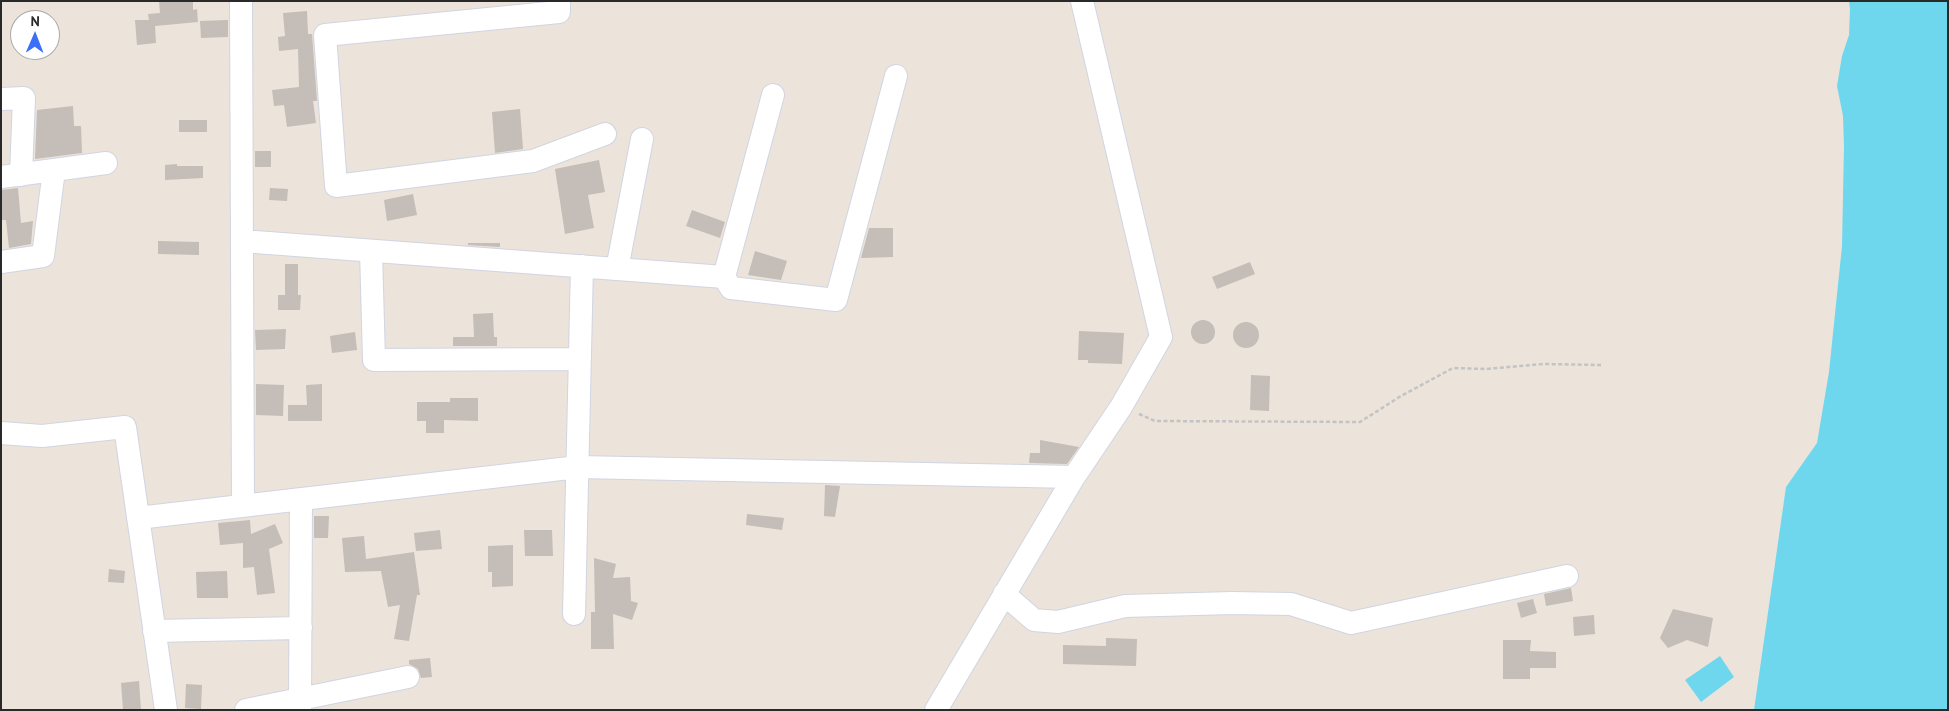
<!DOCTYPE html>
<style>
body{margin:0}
#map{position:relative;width:1949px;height:711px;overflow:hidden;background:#ece3db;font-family:"PT Sans",sans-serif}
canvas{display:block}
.frame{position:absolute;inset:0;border:2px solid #292929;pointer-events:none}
.north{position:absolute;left:10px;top:10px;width:50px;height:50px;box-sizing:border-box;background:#fff;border:1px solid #a9a9a9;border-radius:50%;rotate:1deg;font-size:14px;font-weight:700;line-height:20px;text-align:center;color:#292929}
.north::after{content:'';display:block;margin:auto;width:18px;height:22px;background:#3b6ff8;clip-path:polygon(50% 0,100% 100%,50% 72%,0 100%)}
</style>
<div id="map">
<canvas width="1949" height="711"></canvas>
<div class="frame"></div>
<div class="north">N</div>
</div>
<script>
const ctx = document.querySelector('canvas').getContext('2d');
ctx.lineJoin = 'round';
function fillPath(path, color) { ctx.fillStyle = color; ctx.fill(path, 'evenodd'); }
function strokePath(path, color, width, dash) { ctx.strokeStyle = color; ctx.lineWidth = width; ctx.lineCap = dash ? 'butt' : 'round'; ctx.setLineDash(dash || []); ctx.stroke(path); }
fillPath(new Path2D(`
 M1849,1H1948V710H1754L1786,487L1817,443L1829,372L1842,246L1844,146L1843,116L1837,86L1842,56L1849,35L1850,9Z
 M1720,656L1734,677L1701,702L1685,680Z`), '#6ed7ed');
fillPath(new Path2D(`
 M159,1H193V10L197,9L198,22L155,26L156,43L137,45L135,20H149L148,14L160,13Z
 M307,11L308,34H312L317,101H313L316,123L287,127L284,105L274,106L272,90L299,87L298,49L279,51L278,37L285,36L283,13Z
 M228,20V37L201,38L200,21Z
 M73,106L74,126H81L82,153L35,159L37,110Z
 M520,109L523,149L495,153L492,112Z
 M179,120H207V132H179Z
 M255,151H271V167H255Z
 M599,160L605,192L588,195L594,228L565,234L555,169Z
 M177,164V166H203V178L165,180V165Z
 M18,188L21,223L33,221L31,244L9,248L6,220H1V190Z
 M270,188L288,189L287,201L269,200Z
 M413,194L417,215L387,221L384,200Z
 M692,210L725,222L720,238L686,226Z
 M869,228H893V257L861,258Z
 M158,241L199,242V255L158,254Z
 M468,243H500V247L468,245Z
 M755,251L787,261L781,280L748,275Z
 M1250,262L1255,274L1217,289L1212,277Z
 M285,264H298V295H301L300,310H278V295H285Z
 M493,313L494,337H497V346H453V337H474L473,314Z
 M1191 332a12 12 0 1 1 24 0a12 12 0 1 1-24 0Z
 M1233 335a13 13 0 1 1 26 0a13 13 0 1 1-26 0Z
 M286,329L285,349L256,350L255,330Z
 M1079,331L1124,333L1122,364L1088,363V360H1078Z
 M355,332L357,350L332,353L330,336Z
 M1251,375L1270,376L1269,411L1250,410Z
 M256,384L284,385L283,416L256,415Z
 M322,384V421H288V405H307L306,385Z
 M450,398H478V421L444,420V433H426V421H417V402H450Z
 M1040,440L1079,447L1067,464L1029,463L1030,453H1040Z
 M825,485L840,486L835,517L824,516Z
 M747,514L784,518L782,530L746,525Z
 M314,516H329L328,538H314Z
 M250,520L251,534L275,524L283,543L269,549L275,593L257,595L254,567L243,568V543L220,545L218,523Z
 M440,530L442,549L416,551L414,533Z
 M524,530H552L553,556H525Z
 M364,536L366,559L414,552L420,595H417L409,641L394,639L400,605L388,607L381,571L345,572L342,538Z
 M513,545V586L492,587V572H488V546Z
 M594,558L616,564L613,578L630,577L631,601L638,603L632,620L613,614L614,649H591V612H595Z
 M109,569L125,571L124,583L108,582Z
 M227,571L228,598H197L196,572Z
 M1571,588L1573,601L1546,606L1544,594Z
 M1533,599L1537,613L1521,618L1517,603Z
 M1673,609L1713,618L1708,647L1687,640L1668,648L1660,638Z
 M1594,615L1595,634L1574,636L1573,617Z
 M1106,638L1137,639L1136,666L1063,664V645L1106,646Z
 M1503,640H1531L1530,651L1556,652V668H1530V679H1503Z
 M430,658L432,677L421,678L418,669L409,664V660Z
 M139,681L141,710H123L121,683Z
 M186,684L202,685L201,709L185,708Z`), '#c4bdb8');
const minor = new Path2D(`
 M241,1L243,506
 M559,1V12L325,35L336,186L533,161L605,134
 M773,95L724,277L731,288L836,300L896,76
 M1,99L24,98L21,175
 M1,177L106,163
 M242,241L724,277
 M371,251L374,360L580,359
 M1,262L43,256L54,170
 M617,269L642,139
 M1,433L42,436L125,427L166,710
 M138,518L578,467L1074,477
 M1004,594L1034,620L1058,622L1125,606L1232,603L1291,604L1351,623L1567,576
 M574,614L582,266
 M154,631L301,628
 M246,710L408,677
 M300,710L301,499
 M936,710L1074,477L1121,407L1161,337L1082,1`);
strokePath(minor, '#d0d5e2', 24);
strokePath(new Path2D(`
 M1139,414L1155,421L1360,422L1401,396L1453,368L1486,369L1543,364L1601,365`), '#c3c3c3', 2.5, [4, 2.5]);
strokePath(minor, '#fff', 22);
</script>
